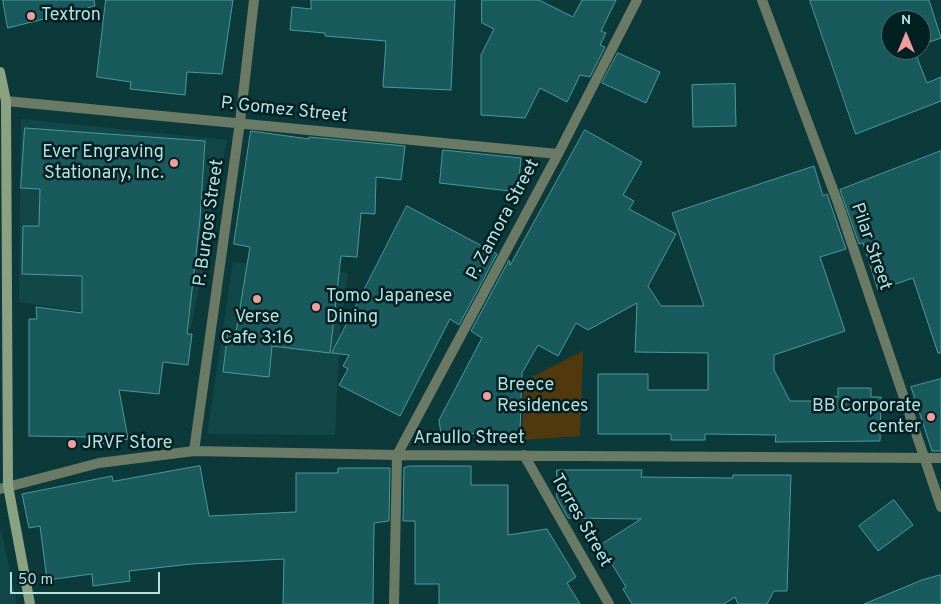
<!DOCTYPE html>
<style>
body{margin:0}
#map{position:relative;width:941px;height:604px;overflow:hidden;background:#0c3a3b;font-family:Overpass,sans-serif}
canvas{display:block}
.north{position:absolute;left:881px;top:10px;width:50px;height:50px;box-sizing:border-box;background:#002021;border:1px solid #4a6c6d;border-radius:50%;rotate:0deg;font-size:14px;font-weight:700;line-height:20px;text-align:center;color:#b9dfe0}
.north::after{content:'';display:block;margin:auto;width:18px;height:22px;background:#f59b9e;clip-path:polygon(50% 0,100% 100%,50% 72%,0 100%)}
.scale{position:absolute;left:10px;top:572px;width:150px;height:22px;box-sizing:border-box;border:2px solid #b9dfe0;border-top:0;padding-left:6px;font-size:15px;line-height:18px;white-space:nowrap;color:#b9dfe0;-webkit-text-stroke:4px #002021;paint-order:stroke}
</style>
<div id="map">
<canvas width="941" height="604"></canvas>
<div class="north">N</div>
<div class="scale">50 m</div>
</div>
<script>
const ctx = document.querySelector('canvas').getContext('2d');
ctx.lineJoin = 'round';
function fillPath(path, color) { ctx.fillStyle = color; ctx.fill(path, 'evenodd'); }
function strokePath(path, color, width, dash) { ctx.strokeStyle = color; ctx.lineWidth = width; ctx.lineCap = dash ? 'butt' : 'round'; ctx.setLineDash(dash || []); ctx.stroke(path); }
function write(font, color, halo, rows, align = 'center') {
  ctx.font = font + ' Overpass,sans-serif'; ctx.lineWidth = 5; ctx.setLineDash([]); ctx.textBaseline = 'middle'; ctx.strokeStyle = halo; ctx.fillStyle = color; for (const [text, x, y, turn = 0] of rows) {
    ctx.save(); ctx.translate(x, y); ctx.rotate((+turn || 0) * Math.PI / 180); ctx.textAlign = isNaN(turn) ? turn : align; if (halo) ctx.strokeText(text, 0, 0); ctx.fillText(text, 0, 0); ctx.restore();
  }
}
fillPath(new Path2D(`
 M21,119L227,140L191,329L19,302Z
 M233,262L348,273L340,331L335,435L207,434Z
 M0,528L3,539L17,604H0Z`), '#124748');
fillPath(new Path2D(`
 M583,351L580,436L522,440L524,381Z`), '#51390d');
const building = new Path2D(`
 M3,0H94L95,6L8,28Z
 M106,0H233L222,74L187,72L185,95L130,89L131,82L97,77Z
 M311,0H455L451,90L383,87L386,41L325,36V33L290,30L292,7L311,9Z
 M482,0H539L573,17L582,0H616L601,31L606,33L600,45L605,47L590,77L580,75L567,102L540,88L525,118L481,115V55L494,29L482,23Z
 M810,0H929L941,38L921,45V20H891V50H914L927,83L941,77V101L856,134Z
 M618,53L660,72L646,103L602,83Z
 M735,84L736,126L693,127L692,85Z
 M25,128L205,141L200,219L187,334H192L188,365L163,362L159,394L119,390L128,439L95,445L93,437L29,436V319H37L36,307L82,313V276L22,274L23,226H39L40,189L21,188Z
 M585,130L642,162L623,195L634,201L629,209L676,234L648,286L661,306H704L672,213L814,166L823,196L827,194L846,249L820,257L845,331L774,355V370L790,401H830V396L838,397V388H871V397H881L880,441L775,442L776,435L705,434V440H671V434H598V374H648V390H708V353L635,352L637,303L588,330L576,323L558,356L538,345L522,373L520,433L441,434L439,420L482,338L471,331L509,260L510,265Z
 M251,131L309,139V137L405,146L401,180L376,177L375,214L361,213L357,257L341,256L330,353L272,346L269,377L223,372L228,331L236,332L250,247L234,244Z
 M443,150L521,158L518,192L440,183Z
 M941,151V353H938L913,278L878,290L863,243L859,244L840,190Z
 M407,206L497,254L459,325L450,319L400,416L339,385L348,369L343,366L349,355L332,353Z
 M941,379V451H932L911,387Z
 M200,466L209,516L296,512V473H338V468H390L389,521L374,523L373,604H283L284,559L191,564L129,571L130,581L93,586L92,574L47,580L40,526L29,528L22,494L112,476L113,481Z
 M410,466H471V485H508V535L547,529L576,577L567,583L580,604H439V584H415V521H403L404,468Z
 M557,470H642L641,477L733,478V475H791L787,591H774L767,604H738L735,597L724,604H632L623,589L626,587L600,545L641,519L568,518L557,498Z
 M894,500L913,525L878,551L859,526Z
 M941,575V604H864L922,580Z`);
fillPath(building, '#195a5c');
strokePath(building, '#499b9d', 1);
strokePath(new Path2D(`
 M6,101L558,154
 M194,451L240,122L254,0
 M524,455L609,604
 M0,489L99,463L194,451L397,455L941,458
 M394,604L397,455L558,154L637,0`), '#6b7a65', 10);
strokePath(new Path2D(`
 M762,0L838,203L941,507`), '#6b7a65', 10);
strokePath(new Path2D(`
 M0,72L6,101L8,486L30,604`), '#8aa281', 10);
for (const [x, y, r, color] of [
 [31,16,5,"#f59b9e"],
 [174,163,5,"#f59b9e"],
 [257,299,5,"#f59b9e"],
 [316,307,5,"#f59b9e"],
 [487,396,5,"#f59b9e"],
 [931,417,5,"#f59b9e"],
 [72,444,5,"#f59b9e"]
]) { const dot = new Path2D(); dot.arc(x, y, r, 0, 2 * Math.PI); ctx.fillStyle = color; ctx.fill(dot); strokePath(dot, '#002021', 2); }
write('18px', '#b9dfe0', '#002021', [
 ["Textron",41,16],
 ["Ever Engraving",164,153,"right"],
 ["Stationary, Inc.",164,174,"right"],
 ["Tomo Japanese",326,297],
 ["Dining",326,318],
 ["Verse",257,318,"center"],
 ["Cafe 3:16",257,339,"center"],
 ["Breece",497,386],
 ["Residences",497,407],
 ["BB Corporate",921,407,"right"],
 ["center",921,428,"right"],
 ["JRVF Store",82,444]
], 'left');
write('18px', '#b9dfe0', '#002021', [
 ["P. Gomez Street",284,111,6],
 ["P. Zamora Street",504,220,-62],
 ["P. Burgos Street",210,223,-82],
 ["Pilar Street",870,247,71],
 ["Araullo Street",469,439],
 ["Torres Street",580,521,60]
]);
</script>
